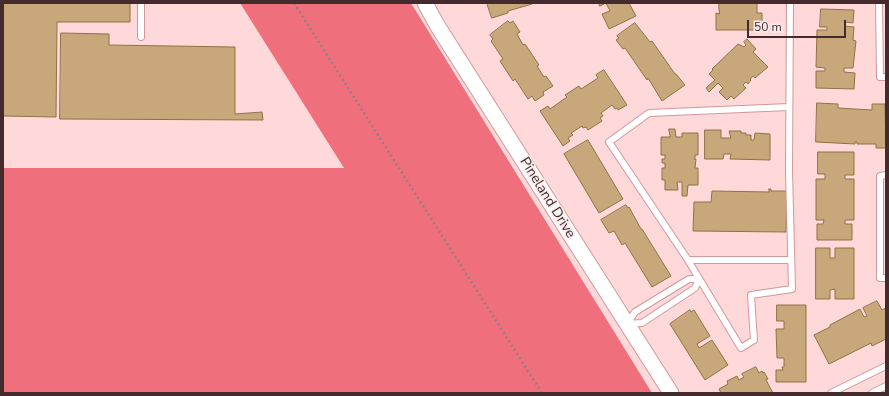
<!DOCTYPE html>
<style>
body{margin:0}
#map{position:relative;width:889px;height:396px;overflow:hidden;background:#ffd9da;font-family:"Nunito Sans",sans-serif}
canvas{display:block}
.frame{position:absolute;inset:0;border:4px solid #432b2d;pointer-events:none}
.scale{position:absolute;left:747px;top:20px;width:99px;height:18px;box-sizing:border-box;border:2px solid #432b2d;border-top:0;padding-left:5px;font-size:12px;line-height:14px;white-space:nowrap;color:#432b2d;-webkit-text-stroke:3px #faeded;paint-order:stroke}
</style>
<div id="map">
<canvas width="889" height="396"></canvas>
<div class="frame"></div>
<div class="scale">50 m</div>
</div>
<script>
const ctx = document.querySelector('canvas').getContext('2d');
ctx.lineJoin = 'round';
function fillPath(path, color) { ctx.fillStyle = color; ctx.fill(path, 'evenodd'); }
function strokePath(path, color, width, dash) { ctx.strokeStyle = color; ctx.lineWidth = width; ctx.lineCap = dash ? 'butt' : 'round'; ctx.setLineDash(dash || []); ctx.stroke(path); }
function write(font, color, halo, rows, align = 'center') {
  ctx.font = font + ' "Nunito Sans",sans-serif'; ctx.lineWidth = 3.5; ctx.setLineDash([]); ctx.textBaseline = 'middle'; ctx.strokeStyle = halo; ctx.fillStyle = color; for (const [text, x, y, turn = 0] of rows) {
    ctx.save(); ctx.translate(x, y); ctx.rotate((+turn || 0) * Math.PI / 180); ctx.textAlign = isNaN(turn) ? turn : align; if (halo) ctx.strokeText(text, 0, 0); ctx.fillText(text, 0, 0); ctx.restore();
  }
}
fillPath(new Path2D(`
 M240,3H411L652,393H3V168H344Z`), '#ef707c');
const building = new Path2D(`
 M3,3H130V22H57L56,117L3,116Z
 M487,3H532V4L508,11V13L492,18Z
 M599,3H629L636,16L609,29L602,14L610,11L606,3L600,6Z
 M719,3H757V13H762V21H759V30H716V13L719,14Z
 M821,9L854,10L853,23L845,22V26L854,27L853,40L856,41L853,68H844V72L855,73L854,89L816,88V71H825V68L816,67L817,30H827V27H820Z
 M508,21L510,23L513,21L520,32L517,34L523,45L525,44L539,65L537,66L544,77L546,76L553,86L543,92L544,95L535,101L532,96L528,99L515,79L513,81L500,61L503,59L491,41L493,39L490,35Z
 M635,23L650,42L652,41L675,74H676L685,85L662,101L648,78L647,80L625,48L623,49L616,40L619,38L617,36Z
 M61,33L109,34V45L235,47V114L262,112L263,120L60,119Z
 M747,39L756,49L753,52L768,67L755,78L753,76L750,79L751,80L748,84L746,82L743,85L746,88L734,99L731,96L727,100L719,92L723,88L718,83L709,92L706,88L715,80L709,74L713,70L712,69L738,44L744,47L746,45L744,42Z
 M604,70L627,105L618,110L617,108L615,109L612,105L601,113L603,116L600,118L602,121L588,130L586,127L583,128L582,126L571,133L573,135L568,138L570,141L563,146L540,111L548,106L550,109L567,97L565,95L579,86L581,89L598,78L596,75Z
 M817,103L838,104V108L872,110V104H885L886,148H876V144H857V142H855V144L816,142Z
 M669,129H675L676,137H682V133H698V155H695V160L696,159L695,168H698V185H688L687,196H682V182H677L678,190H665V180H662V168H665V163H662V159H665V155H661V137H670Z
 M705,130H721V138H731L729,131H741V133H746V135H751V140H754L755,133L770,134V160L730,159L731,154H724L723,159H705Z
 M588,140L623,199L599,213L564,154Z
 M818,152H854V175H845V179H854V220H845V224H852V240H817V224H823L824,220H816V179H825V174H818Z
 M769,189H771V191H787L786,232L693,231L694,202H711L712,191L769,192Z
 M626,205L628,208L629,207L641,229H642L671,276L652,287L625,243L622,245L614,231L609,233L601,220Z
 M816,248H830V258H835V248H854V299H835V289L830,290V299H816Z
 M877,301L882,310L886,308V339L872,346L871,343L829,364L814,335L830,327V325L860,309L864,317L867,316L863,308Z
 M777,305H806V382H776V370H783L782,367H784V358H777L776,329H784V321H777Z
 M690,310L691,312L694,310L710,336L697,344L699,348L712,340L728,365L705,380L670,324Z
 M756,367L759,373L762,371L763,373L764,372L768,379L766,380L773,393H721L719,389L728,384L727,381L737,376L739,380L744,377L742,374Z`);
fillPath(building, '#c8a87a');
strokePath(building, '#8f7145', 1);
const service = new Path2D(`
 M141,3V37
 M879,3L880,77H886
 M789,107L649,113L609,142L688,260L741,348L754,340L751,295L792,289L789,171L790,3
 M886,175L880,176V278H886
 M688,260H791
 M689,279H699L695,288L642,323L627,324L635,312Z
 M831,393L886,366
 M872,393L886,386`);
const tertiary = new Path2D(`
 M425,3L437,25L671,393`);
strokePath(service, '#d29799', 8);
strokePath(tertiary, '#d29799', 17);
strokePath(new Path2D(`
 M294,3L542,393`), '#997b7d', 2.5, [2, 3]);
strokePath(service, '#fff', 6);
strokePath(tertiary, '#fff', 15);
write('14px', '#432b2d', '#faeded', [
 ["Pineland Drive",547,198,58]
]);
</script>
